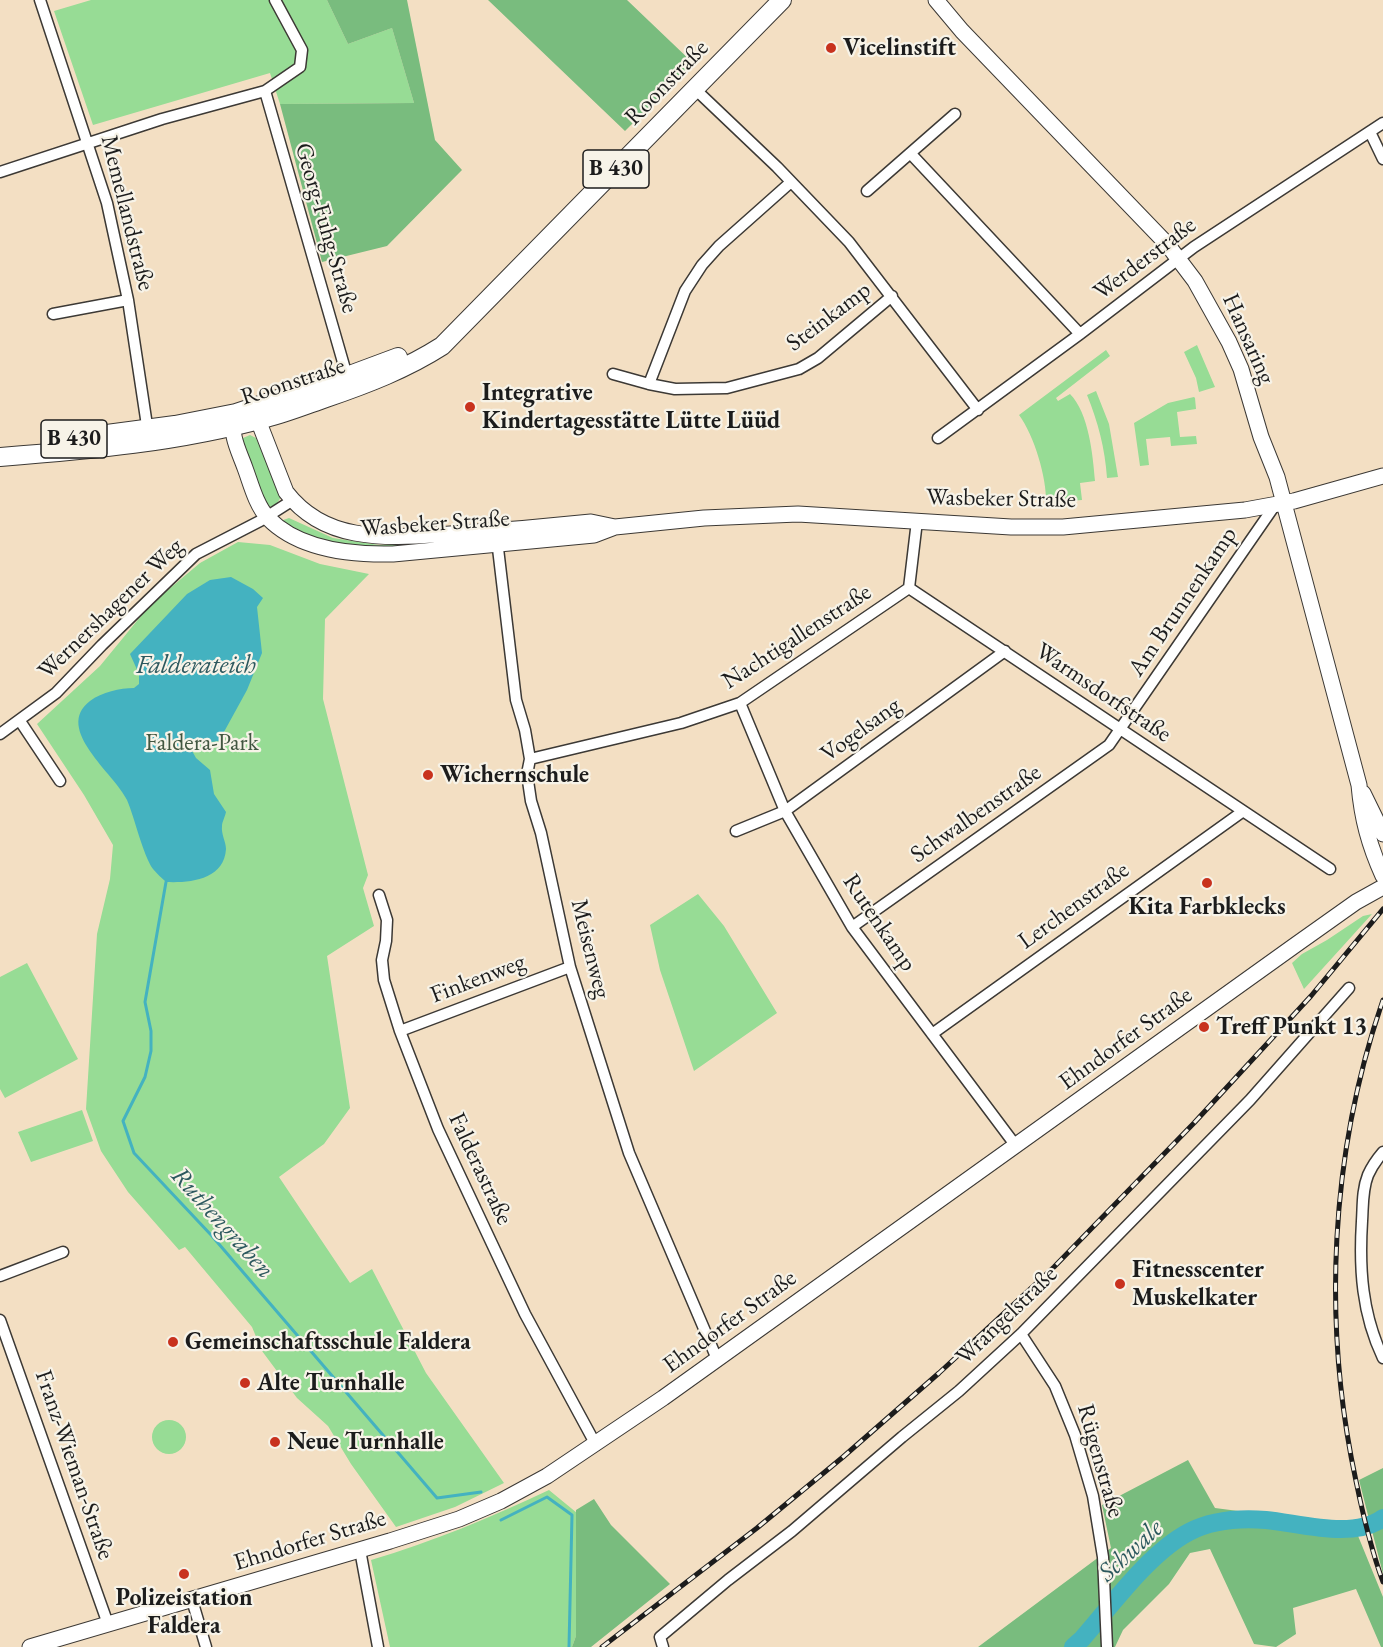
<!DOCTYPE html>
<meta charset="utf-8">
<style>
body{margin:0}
canvas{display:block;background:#f3dfc3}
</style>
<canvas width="1383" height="1647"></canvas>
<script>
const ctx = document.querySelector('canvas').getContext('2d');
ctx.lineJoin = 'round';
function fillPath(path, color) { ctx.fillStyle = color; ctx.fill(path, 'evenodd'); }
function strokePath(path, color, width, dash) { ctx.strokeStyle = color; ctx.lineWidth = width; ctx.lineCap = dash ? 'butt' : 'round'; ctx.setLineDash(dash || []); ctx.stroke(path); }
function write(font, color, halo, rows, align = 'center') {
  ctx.font = font + ' "EB Garamond",serif'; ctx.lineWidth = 4.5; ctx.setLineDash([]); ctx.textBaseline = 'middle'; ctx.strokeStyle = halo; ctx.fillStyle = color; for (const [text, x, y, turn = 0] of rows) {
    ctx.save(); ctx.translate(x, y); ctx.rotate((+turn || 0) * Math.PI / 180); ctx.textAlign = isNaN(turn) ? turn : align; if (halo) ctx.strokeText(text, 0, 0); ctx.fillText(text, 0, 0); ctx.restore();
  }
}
fillPath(new Path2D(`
 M91,0H327L348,44L392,28L414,103L280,104L270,73L93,125L54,11Z
 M1197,345L1215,387L1199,392L1196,378L1184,352Z
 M1106,350L1110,356L1056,398L1058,401L1070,394C1089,413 1093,456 1095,481L1080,483L1082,500L1046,503C1047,478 1034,435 1019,415Z
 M1096,391L1109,424L1118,477L1107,478C1105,448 1098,422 1087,395Z
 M1194,397L1195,398L1196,409L1177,412L1180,437L1196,436L1197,444L1171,446L1170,437L1146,439L1149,465L1140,466L1134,423L1168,403Z
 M250,435L256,438L281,497L276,505L271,507C258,500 246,457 241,442L243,438Z
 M289,518L333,538L379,545L460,540L378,551L319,543L280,521Z
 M238,542L270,545L320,564L369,574L325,619L323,699L368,875L363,888L374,926L327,956L350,1108L324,1144L279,1177L350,1283L372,1269L426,1373L504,1483L455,1507L396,1527L351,1464L328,1426L297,1398L262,1351L252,1327L185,1247L179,1250L128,1192L101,1151L86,1109L97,934L110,879L113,845L84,795L37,724L100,666L150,605L200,563Z
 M698,894L724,926L777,1013L694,1071L660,970L650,925Z
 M1372,914L1304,989L1292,963L1302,954L1327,940L1363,916Z
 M27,963L78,1059L5,1098L0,1089V977Z
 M82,1110L93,1141L31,1162L18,1132Z
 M152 1437a17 17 0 1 1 34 0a17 17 0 1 1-34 0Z
 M549,1490L577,1513L576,1636L572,1647H390L371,1560C432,1542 492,1517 549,1490Z`), '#97dc95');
fillPath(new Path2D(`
 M327,0H407L435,140L462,170L387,246L322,262L280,104L414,103L392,28L348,44Z
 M488,0H627L693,63L625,131Z
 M1188,1460L1215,1508L1354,1526L1383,1597V1647H1381L1356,1589L1293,1608L1296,1634L1276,1647L1254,1644L1210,1549L1190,1553L1169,1584L1123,1630L1115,1647H978L1111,1548L1102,1505Z
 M1383,1468V1574L1359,1480Z
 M594,1499L611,1525L670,1584L591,1647H572L576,1636V1510Z`), '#79bc7e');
fillPath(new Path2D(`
 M231,577L253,589L263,598L257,607L262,653L247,690L219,741L203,743L191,749L196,758L210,770L214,794L226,812C225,817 222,822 222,826C221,834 226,842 226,849C224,880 190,883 166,882C162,878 157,874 153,869C143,855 135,819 127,800C115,774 53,729 90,701C102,692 120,688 134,688L139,684V674L130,654L187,594L210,580Z`), '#44b2c0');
strokePath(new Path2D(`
 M166,882L145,1002L151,1031V1051L145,1077L123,1121L134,1153L212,1236L437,1498L481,1492
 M501,1520L547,1497L572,1515L569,1647`), '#44b2c0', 3);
strokePath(new Path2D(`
 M1073,1647L1082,1639C1112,1605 1149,1553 1189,1532C1212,1520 1241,1518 1266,1520C1299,1523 1353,1540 1383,1518`), '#44b2c0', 18);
const street = new Path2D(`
 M40,0L107,203L128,300L148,432
 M695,89L777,167L849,242L978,410
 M265,91L347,376
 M1370,132L1383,159
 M911,154L1080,334
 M0,172L162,119L265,91L300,67L302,50L275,0
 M791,182L719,246L702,265L685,291L649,384L675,389L727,388L799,369L818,358L892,296
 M867,191L955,114
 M53,314L128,300
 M613,374L649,384
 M938,438L1080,334L1194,247L1383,123
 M917,521L909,588L1330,869
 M497,540L516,700L525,730L530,759L527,774L531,801L541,833L570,967L629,1153L717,1359
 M740,703L785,811L852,927L1016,1146
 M20,721L60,781
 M0,734L56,693L102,645L196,554L260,521L293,500
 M530,759L681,723L740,703L909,588
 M736,831L785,811L1005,651
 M379,895L387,920L386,941L382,960L384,980L400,1031L438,1129L525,1314L596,1445
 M852,927L1109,745L1273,508L1280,504
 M400,1031L570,967
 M932,1034L1242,812
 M1383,1152C1377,1159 1372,1166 1368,1175C1362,1190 1363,1206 1362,1221C1359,1269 1362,1314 1383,1358
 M0,1276L63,1252
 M0,1320L108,1624
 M1021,1334L1055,1386L1075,1435L1093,1496L1103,1557L1107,1647
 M360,1550L378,1647
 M192,1600L206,1647
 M663,1647L660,1637L728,1580L792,1531L902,1437L959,1391L1021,1334L1250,1100L1349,988`);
const secondary = new Path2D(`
 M936,0L962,31L1167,244L1195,281L1229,342L1241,369L1261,437L1277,477L1359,785C1362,819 1369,845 1383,876
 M249,413L258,420L286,492C303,514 327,528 355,533C386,539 419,536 450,534C497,531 544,527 591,522L615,527
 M235,416C229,434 239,451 245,468C251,484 256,505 268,518C299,550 351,555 393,554L594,535L615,527L704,518L798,514L1011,527H1063L1245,510L1294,501L1383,476
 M1363,793L1383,834
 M30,1647L390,1541L459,1519L501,1501L547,1476L663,1398L1294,946L1356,902L1383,887`);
const primary = new Path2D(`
 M54,441L175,425L236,413L347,376L398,357
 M0,457C89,450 179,442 266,418C286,413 306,405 326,398C367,384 406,369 442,346L782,0`);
strokePath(street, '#3c3935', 13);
strokePath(secondary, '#3c3935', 17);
strokePath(primary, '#3c3935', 20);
strokePath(street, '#fff', 10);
strokePath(secondary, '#fff', 15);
strokePath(primary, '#fff', 18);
const rail = new Path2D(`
 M1383,1000C1330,1153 1322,1323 1356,1481C1363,1515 1371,1549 1383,1582
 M602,1647L757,1528L843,1457L939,1373L1054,1267L1194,1123L1311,996L1383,909`);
strokePath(rail, '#1c1c1c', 5);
strokePath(rail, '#f7f3e8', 3, [9]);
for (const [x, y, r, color] of [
 [831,48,6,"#c8321e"],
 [470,407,6,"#c8321e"],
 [428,775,6,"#c8321e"],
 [1207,883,6,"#c8321e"],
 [1204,1027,6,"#c8321e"],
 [1120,1284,6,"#c8321e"],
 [173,1342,6,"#c8321e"],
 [245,1383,6,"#c8321e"],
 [275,1442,6,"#c8321e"],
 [184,1574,6,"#c8321e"]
]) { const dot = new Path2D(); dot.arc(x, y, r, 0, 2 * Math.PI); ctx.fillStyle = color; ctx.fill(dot); strokePath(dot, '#f7f3e8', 2); }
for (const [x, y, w] of [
 [616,169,66],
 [74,439,66]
]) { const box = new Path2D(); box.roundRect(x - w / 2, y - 19, w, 38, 4.5); ctx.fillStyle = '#f7f3e8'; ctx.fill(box); strokePath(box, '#1c1c1c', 1.5); }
write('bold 22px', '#1c1c1c', null, [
 ["B 430",616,169],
 ["B 430",74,439]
]);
write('bold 24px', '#1c1c1c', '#f7f3e8', [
 ["Vicelinstift",843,48],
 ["Integrative",482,393],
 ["Kindertagesstätte Lütte Lüüd",482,421],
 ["Wichernschule",440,775],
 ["Kita Farbklecks",1207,907,"center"],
 ["Treff Punkt 13",1216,1027],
 ["Fitnesscenter",1132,1270],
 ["Muskelkater",1132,1298],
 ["Gemeinschaftsschule Faldera",185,1342],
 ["Alte Turnhalle",257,1383],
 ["Neue Turnhalle",287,1442],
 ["Polizeistation",184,1598,"center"],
 ["Faldera",184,1626,"center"]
], 'left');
write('24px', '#1c1c1c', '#f7f3e8', [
 ["Roonstraße",667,83,-46],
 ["Memellandstraße",127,213,76],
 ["Georg-Fuhg-Straße",326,228,74],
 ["Werderstraße",1145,259,-37],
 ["Steinkamp",829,317,-37],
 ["Hansaring",1248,339,66],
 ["Roonstraße",293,382,-18],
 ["Wasbeker Straße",1001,499,1],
 ["Wasbeker Straße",435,524,-4],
 ["Am Brunnenkamp",1183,602,-56],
 ["Wernershagener Weg",111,609,-44],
 ["Nachtigallenstraße",797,637,-33],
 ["Warmsdorfstraße",1103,693,34],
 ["Vogelsang",861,730,-36],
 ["Schwalbenstraße",976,814,-35],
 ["Lerchenstraße",1074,906,-36],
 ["Rutenkamp",879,923,56],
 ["Meisenweg",590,949,76],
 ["Finkenweg",478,979,-21],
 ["Ehndorfer Straße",1126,1039,-36],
 ["Falderastraße",480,1169,65],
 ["Wrangelstraße",1007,1316,-44],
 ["Ehndorfer Straße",730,1322,-36],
 ["Rügenstraße",1100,1461,74],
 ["Franz-Wieman-Straße",74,1465,71],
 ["Ehndorfer Straße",310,1541,-17]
]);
write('24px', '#415640', '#f7f3e8', [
 ["Faldera-Park",202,743]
]);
write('italic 26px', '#2c585e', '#f7f3e8', [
 ["Falderateich",196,666],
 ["Ruthengraben",222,1223,48],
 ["Schwale",1131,1551,-43]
]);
</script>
